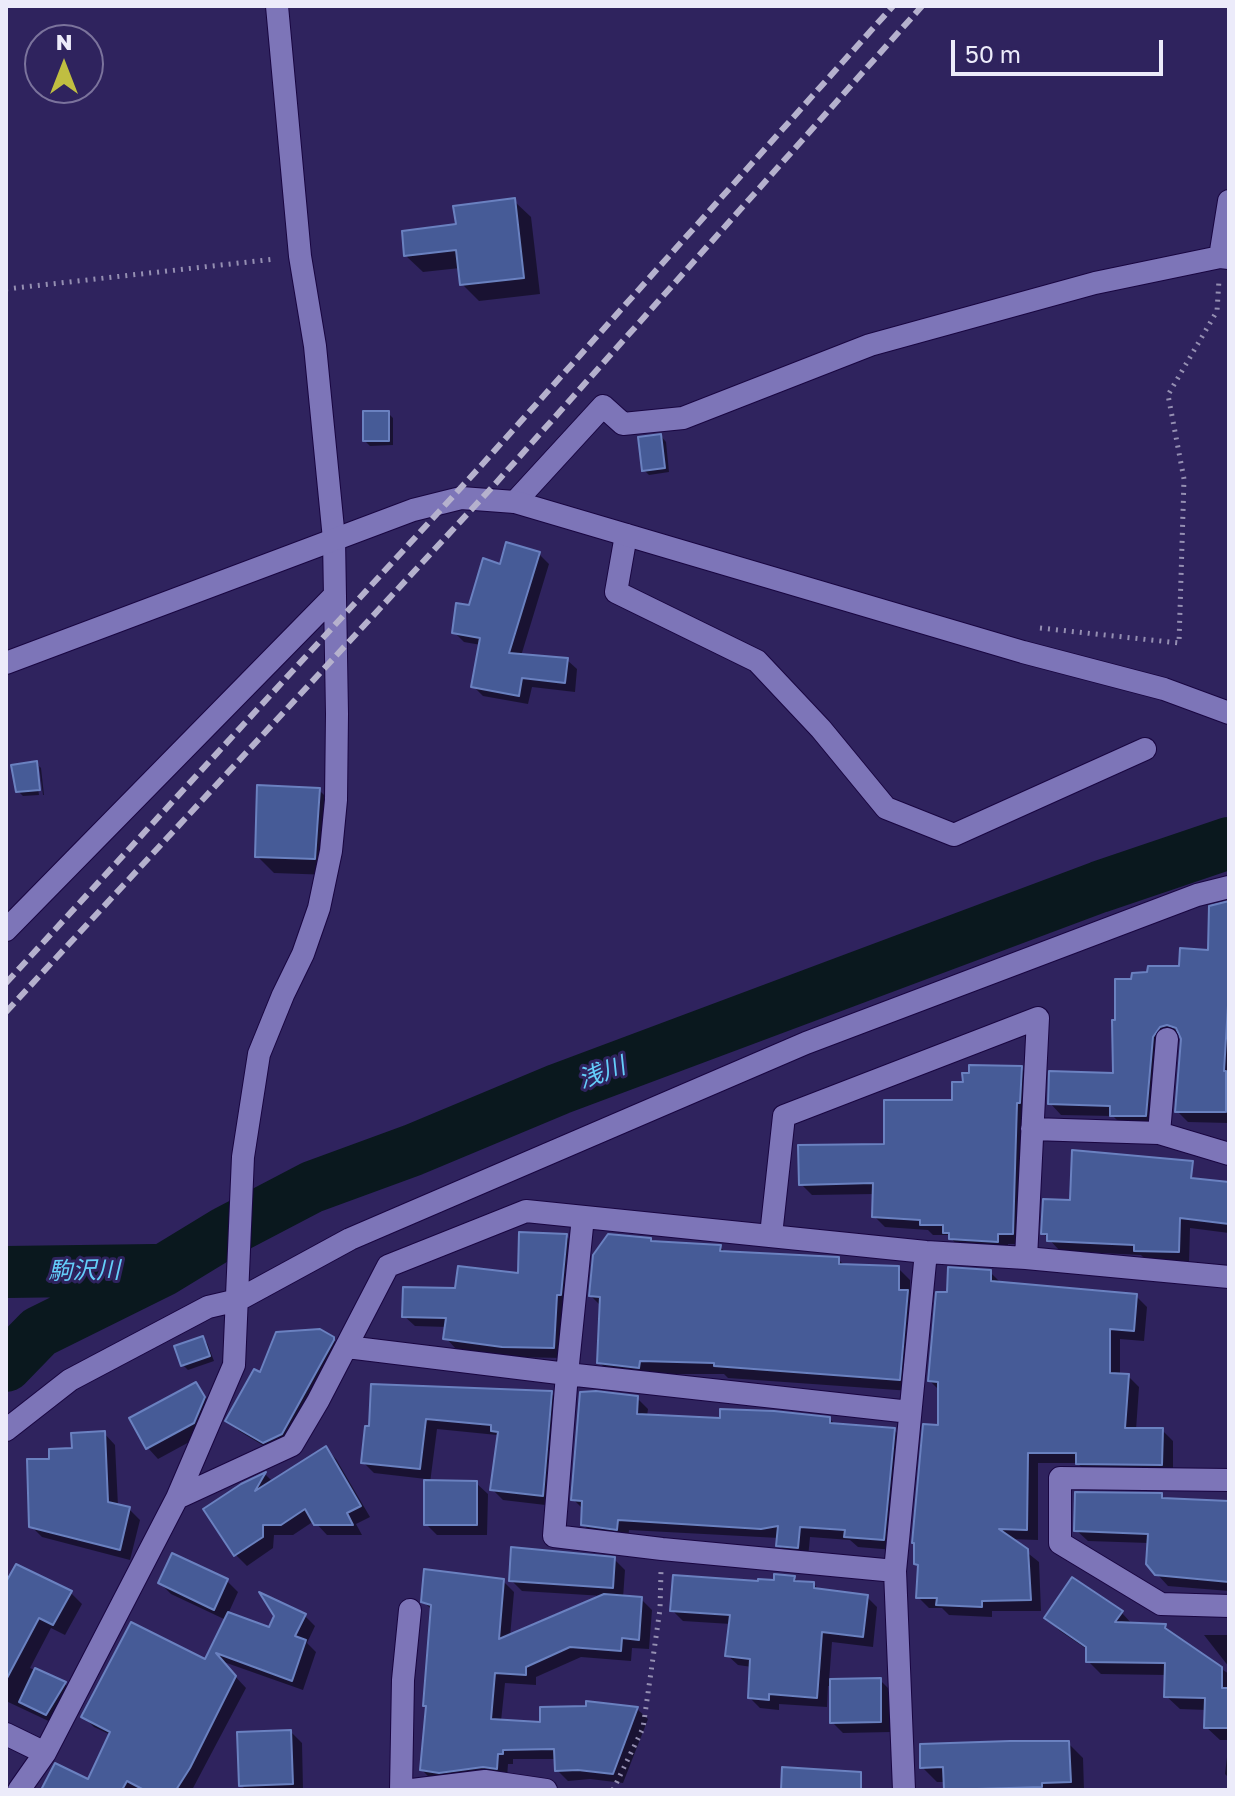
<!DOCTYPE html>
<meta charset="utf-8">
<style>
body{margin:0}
#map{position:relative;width:1235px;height:1796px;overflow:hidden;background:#2f235e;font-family:"Golos Text",sans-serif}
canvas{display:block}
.frame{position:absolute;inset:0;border:8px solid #ecebfa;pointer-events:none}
.north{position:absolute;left:24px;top:24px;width:80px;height:80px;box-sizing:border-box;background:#2f235e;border:2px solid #7b739c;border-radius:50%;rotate:0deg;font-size:22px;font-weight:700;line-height:32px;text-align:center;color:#ecebfa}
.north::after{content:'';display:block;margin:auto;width:28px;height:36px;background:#c0be41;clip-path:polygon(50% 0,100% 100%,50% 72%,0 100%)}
.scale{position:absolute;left:951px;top:40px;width:212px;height:36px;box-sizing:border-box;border:4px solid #ecebfa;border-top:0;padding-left:10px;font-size:24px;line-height:28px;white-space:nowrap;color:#ecebfa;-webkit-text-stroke:6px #2f235e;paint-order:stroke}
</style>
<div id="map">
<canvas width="1235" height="1796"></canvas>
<div class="frame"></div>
<div class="north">N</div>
<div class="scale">50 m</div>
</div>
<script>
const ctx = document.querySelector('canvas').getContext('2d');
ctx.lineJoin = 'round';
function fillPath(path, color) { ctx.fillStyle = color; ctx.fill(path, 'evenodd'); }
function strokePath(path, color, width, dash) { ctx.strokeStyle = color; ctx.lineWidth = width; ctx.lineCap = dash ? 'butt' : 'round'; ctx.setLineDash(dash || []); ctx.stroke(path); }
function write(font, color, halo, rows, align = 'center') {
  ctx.font = font + ' "Golos Text","Noto Sans JP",sans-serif'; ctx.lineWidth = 6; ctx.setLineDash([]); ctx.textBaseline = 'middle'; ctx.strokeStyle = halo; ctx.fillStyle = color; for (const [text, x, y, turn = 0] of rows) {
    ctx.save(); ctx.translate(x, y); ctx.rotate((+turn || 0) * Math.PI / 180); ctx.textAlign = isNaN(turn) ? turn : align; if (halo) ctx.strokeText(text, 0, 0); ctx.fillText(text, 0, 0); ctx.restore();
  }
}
fillPath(new Path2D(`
 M514,201L531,217L540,294L479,301L462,284L460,268L423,272L406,256L458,226Z
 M388,413L393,418V445L370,446L365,441Z
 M661,436L666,442L669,472L649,475L644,470Z
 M539,554L549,564L521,656L567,660L577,669L575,692L532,687L528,704L483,696L473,686L481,645L464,642L454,632L501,566Z
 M36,763L39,766H35L39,795L23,796L18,791Z
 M39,766L41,768L44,795H43Z
 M319,790L336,807L331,875L274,873L257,856Z
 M1229,936V1123L1188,1122L1177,1111L1182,1035L1172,1037L1157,1126H1123L1113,1116L1061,1115L1050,1103L1115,1075L1117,1022L1133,981L1180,968L1210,952Z
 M1021,1068L1032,1079L1023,1244H1008V1252L962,1250L948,1235H933L928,1230L885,1227L874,1216L875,1194L812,1195L801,1184L886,1146L954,1102Z
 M1229,1184V1233L1190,1228L1189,1262L1147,1261L1141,1255L1060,1251L1043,1233L1072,1202Z
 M566,1236L577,1247L564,1358L514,1357L456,1349L446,1338L447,1327L415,1326L404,1316L457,1290L520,1275Z
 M650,1240L654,1243L720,1247L727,1254L838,1259L845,1266L898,1268L910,1280V1295L919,1304L911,1391L728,1378L724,1374H611L599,1362L601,1306L591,1296Z
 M990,1272L1002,1284L1136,1296L1147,1307L1144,1341L1120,1339V1375L1128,1376L1139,1387L1136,1430H1162L1173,1441V1475L1089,1474L1077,1463H1038V1540L1010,1539L1039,1562L1041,1611H992V1617L949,1615L942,1608H929L918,1597L920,1568L916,1564L940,1427V1391L930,1381L949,1294Z
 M202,1338L207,1343L214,1361L188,1370L183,1365Z
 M333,1339L344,1350L276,1453L239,1431L228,1420L261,1375Z
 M195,1384L215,1409L204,1434L158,1459L148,1448L132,1419Z
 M551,1393L562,1404L554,1506L503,1500L492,1489L499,1437L497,1435L437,1429L430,1483H476L488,1494L487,1535H437L426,1524V1479L374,1473L363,1462L367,1428Z
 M637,1398L648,1409L647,1416L722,1420L830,1419L836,1425L894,1430L905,1441L894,1550L858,1547L850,1540L810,1537L808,1558L790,1556L779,1545V1538L629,1530L628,1540L594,1536L583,1524L584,1510L573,1499Z
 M104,1433L115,1445L118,1506L129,1509L140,1520L130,1560L42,1537L31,1526L51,1461Z
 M325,1448L336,1459L370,1517L356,1524L362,1535H327L314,1521L293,1535H274L273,1548L247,1566L236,1555L206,1509L242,1485L266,1475L273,1482Z
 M1161,1495L1167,1500L1229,1503V1591L1168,1586L1157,1574L1149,1543L1088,1541L1076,1530Z
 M173,1555L227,1581L238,1592L228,1614L270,1629L304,1615L315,1626L307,1643L316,1652L303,1690L221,1661L246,1688L192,1790H43L88,1785L111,1735L94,1727L84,1717L205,1662L226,1620L171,1594L160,1583Z
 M614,1559L625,1570L623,1598L641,1599L652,1610L649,1649L632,1648L631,1661L581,1657L536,1677V1685L505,1683L501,1721L542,1724L637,1709L648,1719L623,1783L590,1779L568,1781L557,1770L556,1759H513V1764H508L507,1778L432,1780L422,1770L428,1709L425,1705L433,1611L423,1601L503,1581L514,1592L510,1637L604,1596L522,1591L511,1580Z
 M17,1566L71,1593L82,1604L65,1635L51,1628L30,1668L65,1684L76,1695L57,1725L6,1701V1587Z
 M794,1578L800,1583L814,1584L820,1591L867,1597L877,1607L873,1647L832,1642L829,1681L880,1680L891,1691V1732L843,1733L832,1722V1686H828L827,1707L779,1704V1710L760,1708L750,1698L752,1667L738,1665L727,1655L731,1624L683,1621L672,1610Z
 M1121,1612L1133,1625L1165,1626L1177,1639L1229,1674V1778L1225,1774L1229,1740H1220L1206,1727L1207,1710L1180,1709L1166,1696L1167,1675L1101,1674L1088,1661V1650L1060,1631L1047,1618Z
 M1204,1635H1229V1667Z
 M291,1732L302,1743L303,1790H246L241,1785Z
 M1068,1743L1083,1758L1084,1790H946L945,1782H937L922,1767Z`), '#0007');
strokePath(new Path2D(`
 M6,1272L155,1270
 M6,1366L39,1332L162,1271L226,1232L312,1187L413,1150L559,1089L1099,887L1229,843`), '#0a181e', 52);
const building = new Path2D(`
 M515,198L524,278L460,285L456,250L404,256L402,231L456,224L453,206Z
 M363,411H389V441H363Z
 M661,434L665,468L642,471L638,437Z
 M506,542L540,552L509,653L568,658L565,683L522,678L519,696L471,687L480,638L452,633L456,603L469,605L483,558L500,564Z
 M37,761L40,790L16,792L11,765Z
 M257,785L320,788L315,859L255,857Z
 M1229,901V989L1224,1071H1226V1112H1175L1181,1039L1176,1028L1167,1025L1160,1027L1153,1037L1146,1116H1110V1106L1048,1104L1049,1071L1113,1073L1112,1020H1115V979H1131L1132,973L1147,972L1148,966H1179L1180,948L1208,950L1209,906Z
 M969,1065L1022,1066L1020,1103H1017L1013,1234H998V1242L949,1239V1233H943V1225H920V1220L872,1217L873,1183L799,1185L798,1145L884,1144V1100H952V1082H963L962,1073H969Z
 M1072,1150L1193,1161L1191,1178L1229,1182V1224L1180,1218L1179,1252L1134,1251V1245L1047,1241V1234H1041L1043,1199L1070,1200Z
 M519,1232L567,1234L561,1295H557L554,1348L502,1347L443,1339L446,1318L402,1317L403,1287L455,1288L458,1266L518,1273Z
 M608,1234L651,1238V1241L721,1245L720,1251L839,1257V1264L899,1266V1290H908L900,1380L714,1366V1363L640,1361L639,1368L597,1363L600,1297L589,1296L593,1255Z
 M948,1267L991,1270V1281L1137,1294L1134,1331L1110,1329V1373L1129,1374L1125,1428H1163L1162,1465L1076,1464V1453H1028L1027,1530L999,1529L1028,1549L1031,1600L982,1601V1607L936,1605L937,1598H916L918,1565L914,1564V1543H912L923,1424L938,1425V1382L928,1381L936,1292H947Z
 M320,1329L334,1337V1340L282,1434L263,1443L225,1421L254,1369L260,1372L276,1332Z
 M203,1336L210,1356L181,1366L174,1346Z
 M196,1382L205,1397L194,1423L146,1449L129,1418Z
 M371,1384L552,1391L543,1496L490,1490L498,1432L491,1431V1425L426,1419L420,1469L361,1463L365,1426H369Z
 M596,1391L638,1396L637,1414L720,1418V1409L774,1411L830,1417V1423L895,1428L884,1540L844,1537L845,1530L800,1527L798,1548L776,1546L778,1526L761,1529L618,1520L617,1530L581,1525L582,1501L571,1500L580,1392Z
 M105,1431L108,1502L130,1507L120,1550L29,1527L27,1459H49V1449L72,1448L71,1433Z
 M326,1446L361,1506L347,1513L353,1525H314L305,1509L281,1525H263V1537L234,1556L203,1509L241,1484L266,1472L255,1491Z
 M424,1480L477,1481V1525H424Z
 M1075,1492L1162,1493V1498L1229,1501V1582L1155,1575L1146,1564L1148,1534L1074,1531Z
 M511,1547L615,1557L613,1588L509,1581Z
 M172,1553L228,1579L214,1610L158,1583Z
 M16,1564L72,1591L53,1625L39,1618L6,1680V1582Z
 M424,1569L504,1579L499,1639L604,1594L642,1597L639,1640L622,1638L621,1651L570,1647L526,1667V1675L495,1673L491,1719L540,1722V1707L586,1706V1701L638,1707L613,1774L578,1770L555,1771L554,1749L503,1750V1754H498L497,1769L483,1767L439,1773L420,1770L426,1706H423L431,1605L421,1602Z
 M774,1574L795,1576L794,1581L814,1582V1588L868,1595L863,1637L822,1632L817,1698L769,1694V1700L748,1698L750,1659L725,1656L730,1615L670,1611L673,1575L758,1581V1579L774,1580Z
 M1072,1577L1123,1611L1115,1622L1166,1624L1165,1628L1222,1667V1688H1229V1728H1204L1205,1698L1164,1697L1165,1663L1086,1662V1647L1044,1618Z
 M259,1592L306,1614L295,1636L306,1640L292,1681L216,1653L236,1676L190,1768L176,1790H144L127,1781L122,1790H41L55,1763L88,1779L110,1732L81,1717L131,1622L205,1659L228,1612L269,1627L274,1616Z
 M35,1668L66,1682L46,1715L19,1702Z
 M881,1678V1722L830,1723V1679Z
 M291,1730L293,1784L239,1786L237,1732Z
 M1010,1741H1069L1071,1782L1042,1783V1787L944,1790L943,1767L920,1768V1744Z
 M782,1767L861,1772V1790H781Z`);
fillPath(building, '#465b97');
strokePath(building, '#6a81c0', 2);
const minor = new Path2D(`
 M1220,257L1229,201
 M515,502L603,406L623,424L683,418L870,345L1095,283L1220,257L1229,258
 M626,535L616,592L757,661L821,729L886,808L954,835L1145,749
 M6,930L335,595
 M1032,1129L1159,1133L1229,1154
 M1159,1133L1167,1039
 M583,1217L567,1374L554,1536L662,1549L895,1571
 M771,1235L784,1116L1038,1018L1026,1258
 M347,1347L567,1374L910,1412
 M6,1430L70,1380L208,1307L238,1300L350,1239L806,1043L1197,895L1229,887
 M1229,1480L1060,1478V1543L1161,1604L1229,1606
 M177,1498L292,1445L318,1401L388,1266L526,1211L926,1252L1026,1258L1229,1277
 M6,1734L45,1753
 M19,1790L45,1753L177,1498L234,1365L243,1157L259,1054L283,995L303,954L319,908L331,851L336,800L337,714L334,539L315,346L300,256L277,6
 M401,1790L403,1680L410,1610
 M412,1790L485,1781L546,1790
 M904,1790L895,1571L926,1252`);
const tertiary = new Path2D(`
 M6,663L413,510L461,498L515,502L1023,652L1164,689L1229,713`);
strokePath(minor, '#190641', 24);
strokePath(tertiary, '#190641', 24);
strokePath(new Path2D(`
 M6,289L275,259
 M1040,628L1179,643L1184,479L1168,395L1217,311L1219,280
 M613,1790L643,1728L660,1609L661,1571`), '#958fb2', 5, [2, 6]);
strokePath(minor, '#7d75b8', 22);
strokePath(tertiary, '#7d75b8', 22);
strokePath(new Path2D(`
 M6,983L479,468L893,6
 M6,1012L496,483L922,6`), '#b5b1cd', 6, [12, 6]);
write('italic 24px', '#64cefa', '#2f235e', [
 ["浅川",602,1073,-20],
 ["駒沢川",84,1271,-1]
]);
</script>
